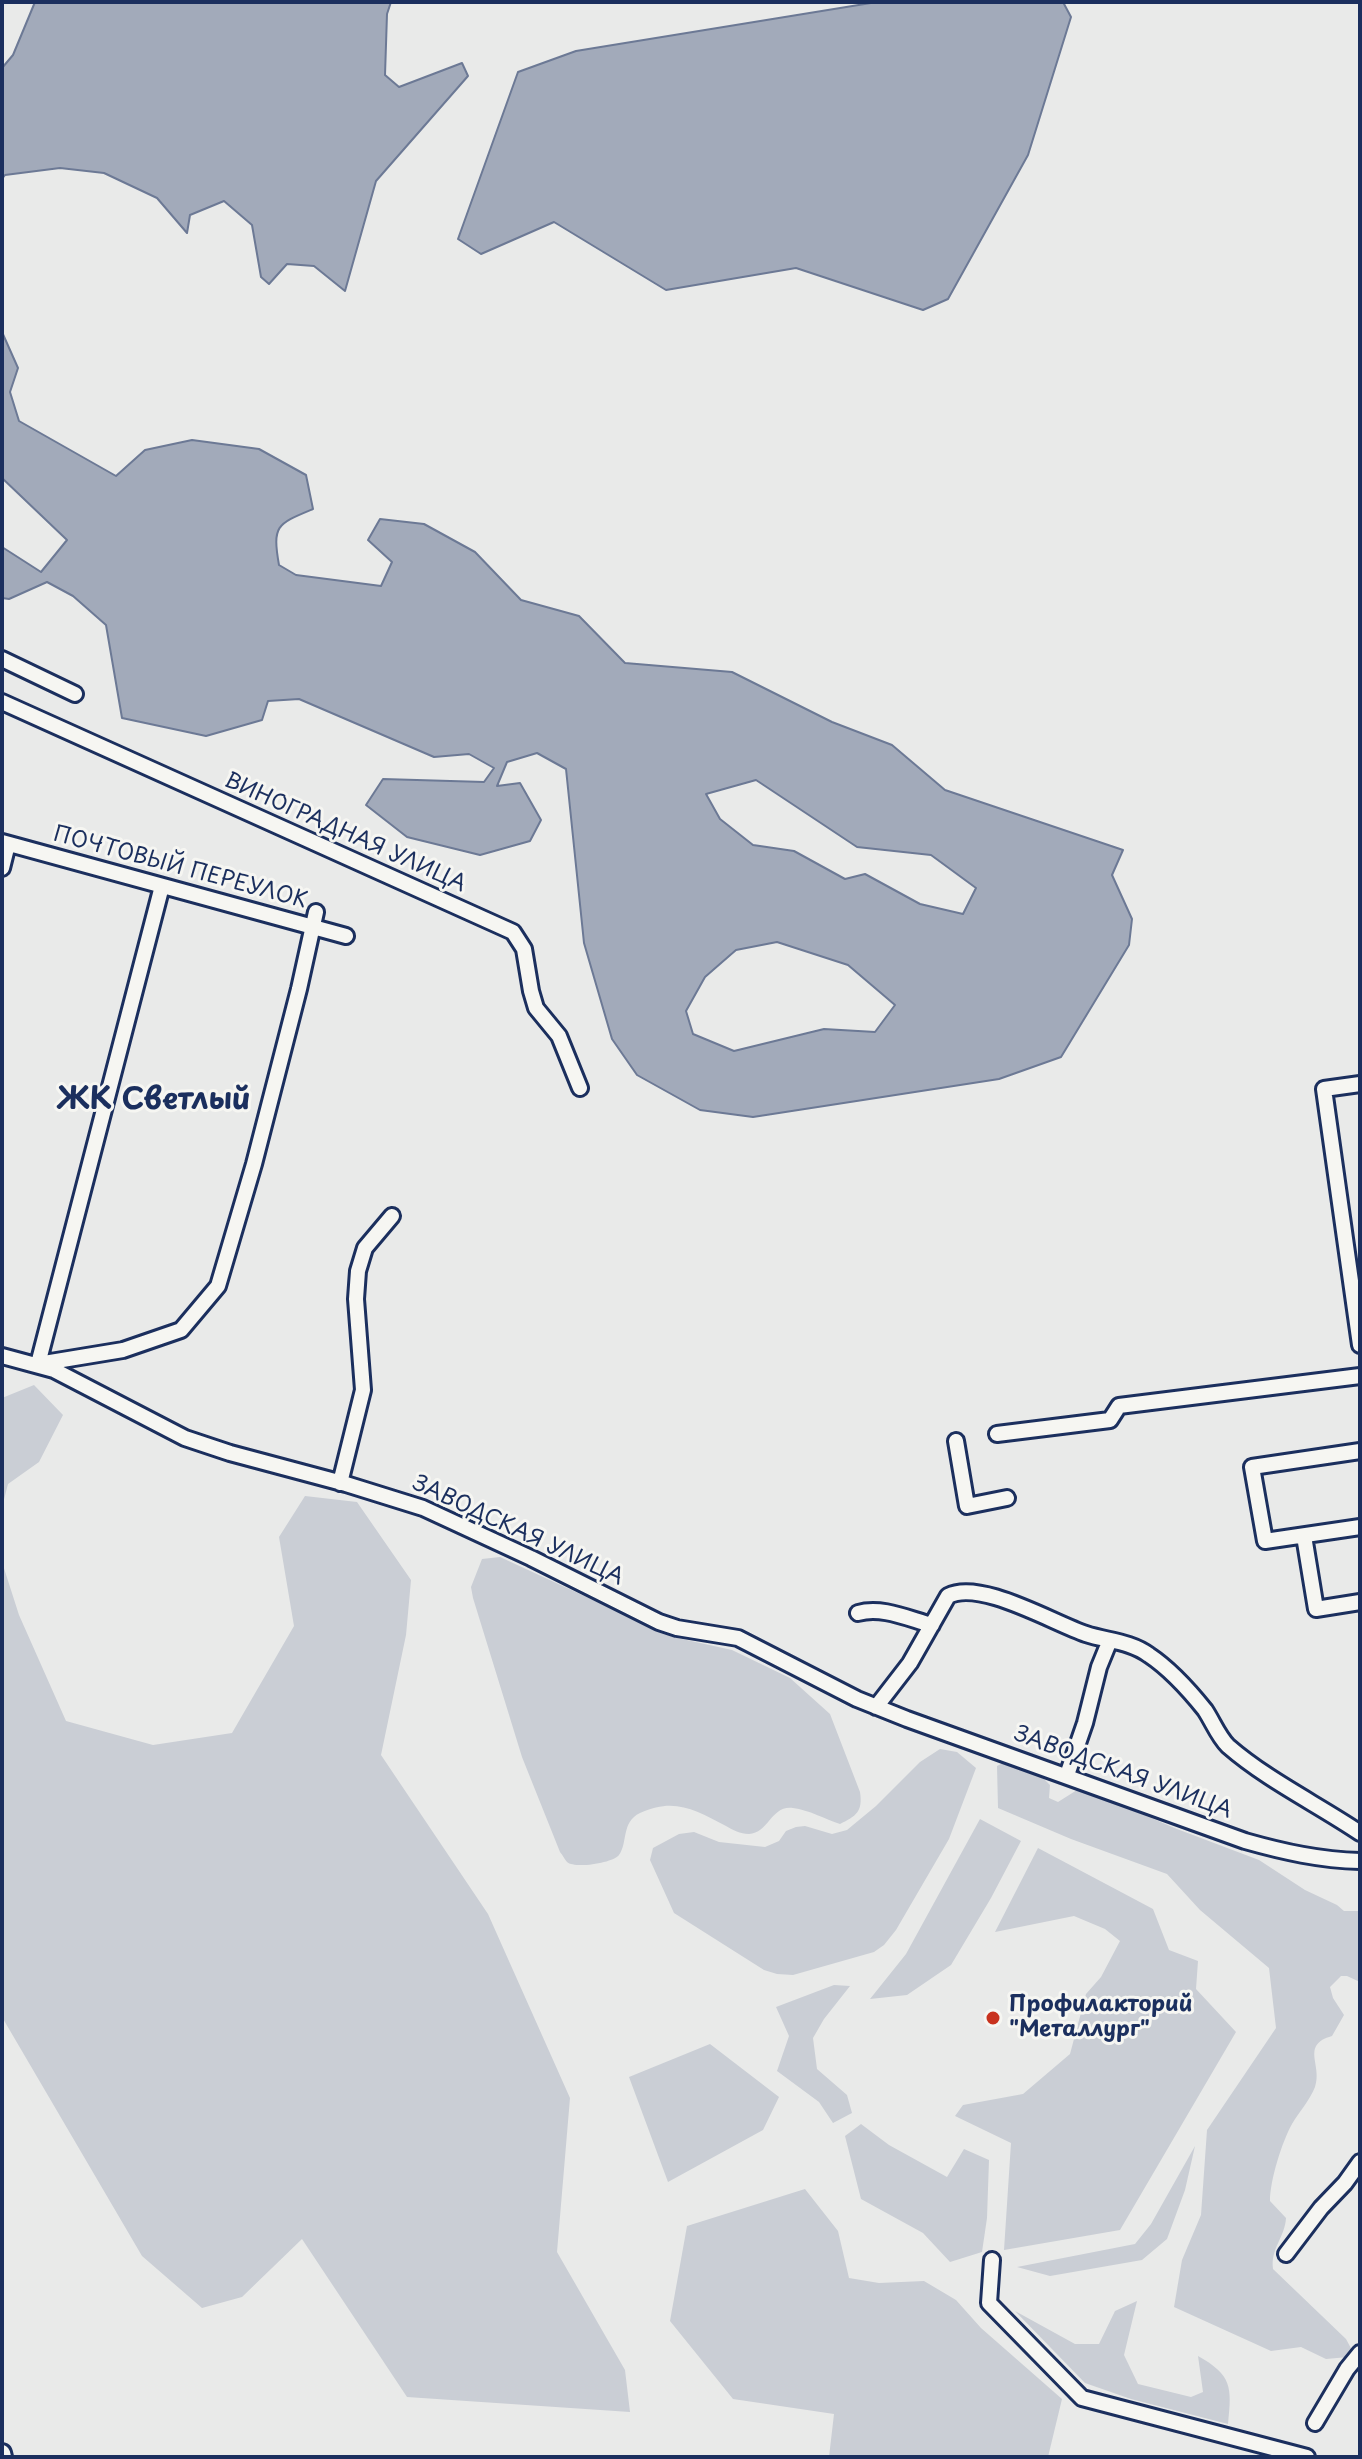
<!DOCTYPE html>
<meta charset="utf-8">
<style>
body{margin:0}
#map{position:relative;width:1362px;height:2459px;overflow:hidden;background:#e9eae9;font-family:"Playpen Sans",sans-serif}
canvas{display:block}
.frame{position:absolute;inset:0;border:4px solid #1b2f5e;pointer-events:none}
</style>
<div id="map">
<canvas width="1362" height="2459"></canvas>
<div class="frame"></div>
</div>
<script>
const ctx = document.querySelector('canvas').getContext('2d');
ctx.lineJoin = 'round';
function fillPath(path, color) { ctx.fillStyle = color; ctx.fill(path, 'evenodd'); }
function strokePath(path, color, width, dash) { ctx.strokeStyle = color; ctx.lineWidth = width; ctx.lineCap = dash ? 'butt' : 'round'; ctx.setLineDash(dash || []); ctx.stroke(path); }
function write(font, color, halo, rows, align = 'center') {
  ctx.font = font + ' "Playpen Sans",sans-serif'; ctx.lineWidth = 6; ctx.setLineDash([]); ctx.textBaseline = 'middle'; ctx.strokeStyle = halo; ctx.fillStyle = color; for (const [text, x, y, turn = 0] of rows) {
    ctx.save(); ctx.translate(x, y); ctx.rotate((+turn || 0) * Math.PI / 180); ctx.textAlign = isNaN(turn) ? turn : align; if (halo) ctx.strokeText(text, 0, 0); ctx.fillText(text, 0, 0); ctx.restore();
  }
}
fillPath(new Path2D(`
 M34,1385L63,1415L39,1462L8,1484L2,1507V1398Z
 M305,1496L357,1502L411,1580L406,1635L381,1755L488,1914L570,2098L557,2252L625,2370L630,2412L407,2397L302,2239L242,2297L202,2308L142,2256L2,2017V1562L19,1615L66,1721L153,1745L232,1733L294,1626L279,1537Z
 M500,1557L673,1637L732,1650L790,1678L830,1714L860,1792C863,1812 856,1816 840,1824C825,1819 809,1810 793,1808C771,1805 769,1833 749,1834C740,1834 733,1830 726,1826C695,1810 675,1797 640,1813C621,1822 628,1843 619,1855C613,1863 575,1869 567,1862C566,1861 561,1853 560,1852L522,1757L473,1598L471,1587L482,1559Z
 M940,1749L957,1752L976,1768L949,1839L896,1930L884,1945L874,1952L793,1975L777,1974L764,1970L674,1913L650,1860L653,1848L679,1834L694,1832L719,1842L765,1847L779,1841L786,1831L796,1827L805,1826L832,1834L847,1830L876,1806L920,1762Z
 M1005,1762L1041,1776L1050,1785L1049,1798L1058,1802L1077,1790L1093,1793L1177,1829L1259,1860L1305,1890L1337,1905L1344,1911H1360V1982L1347,1976H1341L1330,1987L1333,1998L1344,2015L1332,2036C1300,2045 1323,2065 1315,2087C1310,2100 1299,2112 1292,2124C1282,2142 1270,2180 1270,2201L1286,2218C1285,2237 1270,2249 1273,2269L1346,2339L1353,2352L1348,2357L1326,2359L1301,2347L1271,2351L1174,2307L1182,2260L1201,2215L1207,2130L1276,2028L1269,1968L1200,1910L1167,1874L1071,1839L998,1808L997,1766Z
 M980,1819L1021,1841L991,1898L951,1965L907,1995L870,1999L906,1954Z
 M1038,1848L1153,1909L1169,1950L1198,1961L1196,1989L1236,2032L1120,2230L1004,2250L1011,2143L955,2116L963,2105L1023,2094L1070,2054L1086,1994L1101,1977L1120,1941L1105,1929L1074,1916L995,1932Z
 M834,1985L850,1986L824,2019L813,2038L817,2069L847,2095L852,2113L833,2123L819,2102L777,2071L789,2036L776,2007Z
 M710,2044L779,2097L763,2130L668,2182L629,2077Z
 M861,2124L889,2145L947,2177L964,2149L989,2160L987,2218L982,2252L950,2262L923,2233L861,2199L845,2136Z
 M1195,2146L1185,2190L1167,2239L1142,2260L1050,2276L1017,2267L1135,2244L1151,2224Z
 M805,2189L838,2231L849,2278L879,2283L924,2281L956,2300L981,2328L1062,2399L1048,2457H829L834,2414L733,2399L670,2321L687,2226Z
 M1137,2301L1124,2355L1138,2384L1191,2397L1203,2392L1198,2356C1232,2375 1232,2387 1228,2424L1131,2399L1085,2383L1015,2311L1075,2344H1099L1115,2311Z`), '#caced5');
const water = new Path2D(`
 M35,2H391L387,14L385,75L399,87L462,63L468,76L376,181L345,291L314,266L287,264L269,284L261,277L252,225L224,201L190,215L187,233L157,198L104,173L60,168L5,175L2,179V68L13,55Z
 M877,2H1063L1071,17L1028,155L948,299L923,310L796,268L666,290L554,222L481,254L458,239L518,72L576,51Z
 M2,332L18,368L10,392L19,421L116,476L145,450L192,440L259,449L306,475L313,509C277,524 272,525 279,565L296,575L381,586L392,562L368,540L380,519L424,524L475,552L521,600L579,616L625,663L732,672L832,722L892,745L945,790L1123,850L1112,875L1132,919L1129,945L1061,1057L999,1079L753,1117L700,1110L637,1075L612,1039L584,943L566,769L537,753L507,762L497,786L520,783L541,820L530,841L480,855L407,837L366,805L383,779L484,782L494,768L469,754L434,757L299,699L268,701L262,720L206,736L122,718L106,625L73,596L47,582L9,599L2,598V547L41,572L67,540L2,478ZM756,780L857,847L931,855L976,888L963,914L920,904L865,874L845,879L794,851L753,845L720,819L706,794ZM777,942L848,965L895,1005L875,1032L824,1029L734,1051L693,1034L686,1011L705,977L736,950Z`);
fillPath(water, '#a2aaba');
strokePath(water, '#6c7995', 2);
const minor = new Path2D(`
 M2,659L75,694
 M2,702L513,932L524,949L531,991L536,1008L559,1036L580,1088
 M2,842L346,936
 M2,868L8,844
 M162,886L38,1364L123,1350L181,1330L218,1286L254,1164L299,989L316,912
 M1360,1084L1324,1089L1360,1345
 M2,1356L54,1370L185,1438L230,1453L346,1484L423,1508L531,1558L659,1622L677,1628L738,1638L857,1699L907,1719L1245,1841C1284,1852 1320,1860 1360,1861
 M997,1434L1110,1420L1119,1406L1360,1376
 M956,1441L967,1506L1007,1498
 M1360,1451L1252,1467L1265,1541L1360,1527
 M340,1483L363,1390L356,1299L358,1271L365,1248L392,1216
 M1304,1536L1316,1609L1360,1602
 M858,1613C882,1606 909,1619 932,1625
 M876,1707L910,1663L948,1596C980,1579 1053,1623 1086,1634C1107,1641 1130,1641 1149,1655C1170,1669 1189,1690 1205,1710C1213,1722 1218,1736 1228,1746C1267,1780 1317,1804 1360,1833
 M1067,1775L1085,1723L1099,1667L1110,1640
 M1286,2254L1321,2208L1345,2183L1360,2162
 M992,2260L989,2303L1082,2398L1307,2457
 M1315,2423L1347,2369L1360,2353`);
const major = new Path2D(`
 M2,2453L3,2457`);
strokePath(minor, '#1b2f5e', 20);
strokePath(major, '#1b2f5e', 22);
strokePath(minor, '#f6f6f2', 14);
strokePath(major, '#f6f6f2', 16);
for (const [x, y, r, color] of [
 [993,2018,8,"#c8321e"]
]) { const dot = new Path2D(); dot.arc(x, y, r, 0, 2 * Math.PI); ctx.fillStyle = color; ctx.fill(dot); strokePath(dot, '#f6f6f2', 3); }
write('22px', '#1b2f5e', '#f6f6f2', [
 ["ВИНОГРАДНАЯ УЛИЦА",345,833,24],
 ["ПОЧТОВЫЙ ПЕРЕУЛОК",180,868,15],
 ["ЗАВОДСКАЯ УЛИЦА",518,1531,25],
 ["ЗАВОДСКАЯ УЛИЦА",1123,1773,20]
]);
write('bold 22px', '#1b2f5e', '#f6f6f2', [
 ["Профилакторий",1009,2005],
 ["\"Металлург\"",1009,2030]
], 'left');
write('bold 30px', '#1b2f5e', '#f6f6f2', [
 ["ЖК Светлый",154,1101]
]);
</script>
